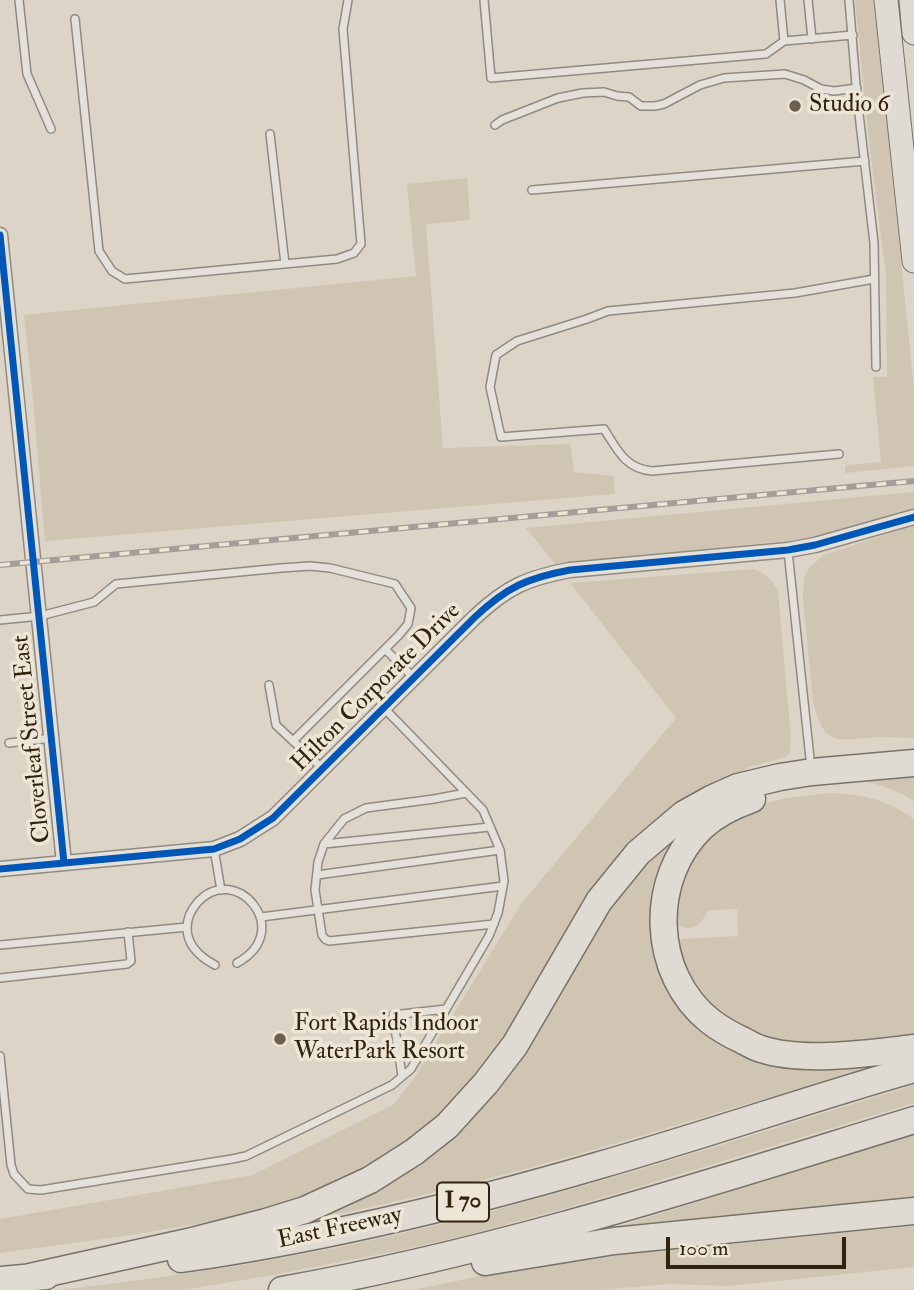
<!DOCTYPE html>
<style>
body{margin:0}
#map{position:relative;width:914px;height:1290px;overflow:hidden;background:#dcd4c7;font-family:"IM FELL Double Pica",serif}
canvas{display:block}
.scale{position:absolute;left:666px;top:1237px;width:180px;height:32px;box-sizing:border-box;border:4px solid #322210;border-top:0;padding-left:9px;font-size:21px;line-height:24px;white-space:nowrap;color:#322210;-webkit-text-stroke:5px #ede5d5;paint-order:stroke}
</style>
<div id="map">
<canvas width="914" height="1290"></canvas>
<div class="scale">100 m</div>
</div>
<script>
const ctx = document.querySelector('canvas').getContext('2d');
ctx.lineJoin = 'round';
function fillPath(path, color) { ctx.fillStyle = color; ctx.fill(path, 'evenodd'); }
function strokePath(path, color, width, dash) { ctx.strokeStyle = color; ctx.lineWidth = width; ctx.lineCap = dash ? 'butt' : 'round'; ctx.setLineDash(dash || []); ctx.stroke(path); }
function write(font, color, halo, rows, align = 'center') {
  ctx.font = font + ' "IM FELL Double Pica",serif'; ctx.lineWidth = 7; ctx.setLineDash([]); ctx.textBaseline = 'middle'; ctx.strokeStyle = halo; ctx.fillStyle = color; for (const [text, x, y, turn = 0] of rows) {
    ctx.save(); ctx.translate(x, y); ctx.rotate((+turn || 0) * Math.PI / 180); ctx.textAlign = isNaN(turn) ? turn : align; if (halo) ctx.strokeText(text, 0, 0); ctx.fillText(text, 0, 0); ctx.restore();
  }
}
fillPath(new Path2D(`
 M855,0H875L914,390V466L845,473V465L881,462L873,377H887L886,276L869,140Z
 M467,178L470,220L426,224L443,448L570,444L574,472L614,476L615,494L45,541L32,388L24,315L416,276L407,184Z
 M914,492V509C884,515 857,531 826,537L555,564L526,528Z
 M914,525V738C903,738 891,737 880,737C840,739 824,750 813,701L803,599L804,577L809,568L824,555Z
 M754,569C766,574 773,580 778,592L791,739L789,754L786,757L752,766L692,795L504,1044L441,1118L404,1147L330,1189L247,1215L132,1235L0,1253V1219L253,1175L393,1105L415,1077L521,904L676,718L570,583Z
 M914,770V801C893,787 871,782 846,778Z
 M830,793C863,794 887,800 914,819V1037L799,1049L742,1032L697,996L674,944L682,939L738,936L737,909L709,910C699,926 695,933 674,924L680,874L721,824L762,804L786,798Z
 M693,817L659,899L705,1025L881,1063C692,1120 503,1182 309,1220L417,1160L616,889Z
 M914,1085V1103L605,1197L475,1233L402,1250L267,1276L183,1290H59C182,1276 305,1257 425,1228C590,1188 752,1135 914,1085Z
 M914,1135V1197L598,1233Z
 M914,1226V1267L728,1286L668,1284L602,1290H413L576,1256L667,1246L695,1248Z`), '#d0c5b2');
const lane = new Path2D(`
 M19,0L27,74L51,129
 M484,0L491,78L766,54L784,41L853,35
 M780,0L784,41
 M808,0L812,39
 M849,0L857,97L874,243L876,367
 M75,19L99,251L112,271L125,279L337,259L354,253L361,244L343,29L348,0
 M495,125L502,120L558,98L583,93L604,92L617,96L629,97L641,106H655L664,104L700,85L724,78L785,74L804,80L821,89L834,91L857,88
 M270,134L285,264
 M532,190L865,161
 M839,454L652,471C625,469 617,449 604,429L501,437L490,387L496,355L517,341L587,319L608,311L795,293L874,279
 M788,551L811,768
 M0,620L40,616L94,602L116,584L281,568L310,566L330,568L395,584L411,608L408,624L399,635L293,741L323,769
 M385,649L414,678
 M269,685L276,725L293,741
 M9,743L52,738
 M466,793L434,799L366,808L344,819L324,844L318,862L315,890L322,935L325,939L329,941L494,924
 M324,844L490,827
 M214,849L221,890
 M317,875L500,850
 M261,917L503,886
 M0,945L187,927
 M215,965C200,957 187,946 187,928C187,918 191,910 197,903C234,860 297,930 237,963
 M0,978L127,964L131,961L128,932
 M0,1056L11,1165L14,1174L28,1189L41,1190L232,1159L246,1156L392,1085L411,1069L489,936L498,913L504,881L500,850L483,810L384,708
 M402,1076L393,1015L446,1009`);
const street = new Path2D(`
 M0,235L64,863
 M0,869L214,849L240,839L273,818L475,617C507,587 527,578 570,570L788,550L815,545L914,517`);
const primary = new Path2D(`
 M886,0L914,261
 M911,0L914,33`);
const highway = new Path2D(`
 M752,799C735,805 715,815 702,827C648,879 651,974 710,1021C719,1028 731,1035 742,1040C748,1043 754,1047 761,1049C803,1063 870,1053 914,1048
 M181,1259C323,1239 463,1205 600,1165C705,1135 809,1099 914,1069
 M485,1262L614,1241L914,1211
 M30,1277L188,1242L266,1222L305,1210L370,1180L414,1152L447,1126L486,1083L515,1045L599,901L638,853L684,814L711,799L738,787L780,777L812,772L914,763
 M0,1280L46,1276
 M282,1290C498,1252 705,1184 914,1120`);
strokePath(lane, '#918a81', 10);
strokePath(street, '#918a81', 17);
strokePath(primary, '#787268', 25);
strokePath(highway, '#787268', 29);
strokePath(lane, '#e4e0da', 7);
strokePath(street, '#e4e0da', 14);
strokePath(primary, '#dfdbd3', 23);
strokePath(highway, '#dfdbd3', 26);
const rail = new Path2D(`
 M0,565L914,481`);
strokePath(rail, '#a39e97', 6);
strokePath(rail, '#ede5d5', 3.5, [10]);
strokePath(new Path2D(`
 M0,235L64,863
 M0,869L214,849L240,839L273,818L475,617C507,587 527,578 570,570L788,550L815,545L914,517`), '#0057b8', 7);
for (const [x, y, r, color] of [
 [795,106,7,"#6e6050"],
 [280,1039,7,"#6e6050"]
]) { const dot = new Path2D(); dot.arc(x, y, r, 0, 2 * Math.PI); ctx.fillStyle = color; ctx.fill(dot); strokePath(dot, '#ede5d5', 2.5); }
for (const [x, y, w] of [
 [463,1202,52]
]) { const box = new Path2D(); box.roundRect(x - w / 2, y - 19.5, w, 39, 5); ctx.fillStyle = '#ede5d5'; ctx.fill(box); strokePath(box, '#322210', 2); }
write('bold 23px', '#322210', null, [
 ["I 70",463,1202]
]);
write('24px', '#322210', '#ede5d5', [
 ["Studio 6",809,106],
 ["Fort Rapids Indoor",294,1025],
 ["WaterPark Resort",294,1053]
], 'left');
write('24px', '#322210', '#ede5d5', [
 ["Hilton Corporate Drive",377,688,-45],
 ["Cloverleaf Street East",33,739,-96],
 ["East Freeway",340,1229,-12]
]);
</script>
